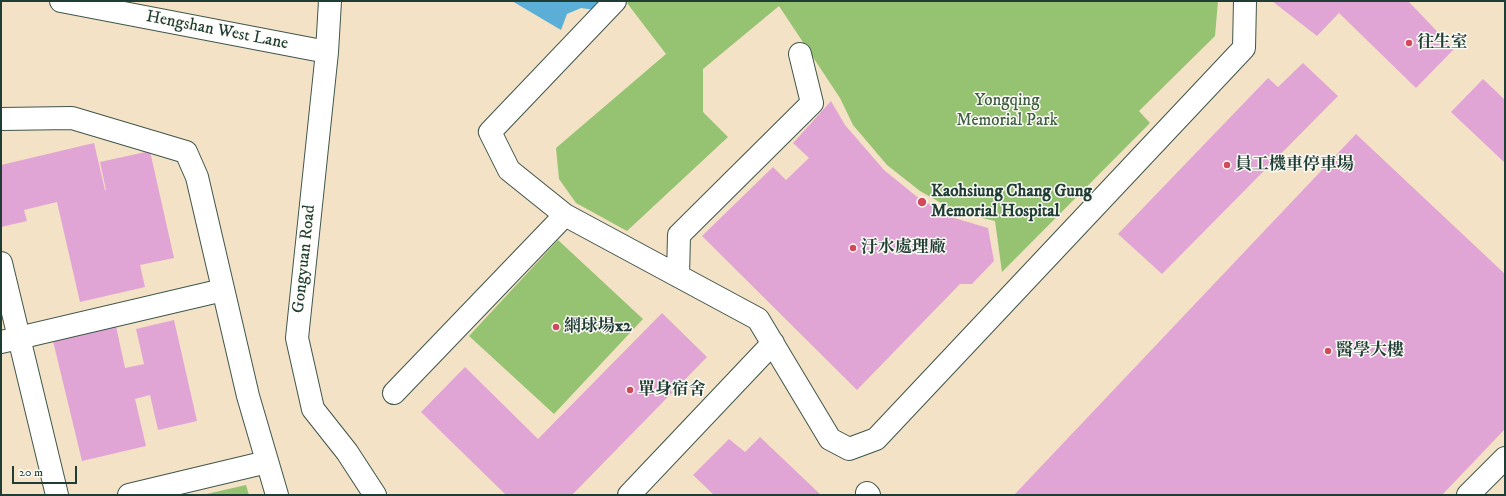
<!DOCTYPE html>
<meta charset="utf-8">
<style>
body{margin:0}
#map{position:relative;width:1506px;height:496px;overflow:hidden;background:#f3e2c6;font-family:"IM FELL DW Pica",serif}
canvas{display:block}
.frame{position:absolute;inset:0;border:2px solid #1f3d34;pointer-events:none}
.scale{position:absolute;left:12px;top:466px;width:65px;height:18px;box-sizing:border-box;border:2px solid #1f3d34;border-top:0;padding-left:5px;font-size:12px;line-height:14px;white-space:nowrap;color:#1f3d34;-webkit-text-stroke:3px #fdfcf7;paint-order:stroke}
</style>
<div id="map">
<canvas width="1506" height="496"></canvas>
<div class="frame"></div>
<div class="scale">20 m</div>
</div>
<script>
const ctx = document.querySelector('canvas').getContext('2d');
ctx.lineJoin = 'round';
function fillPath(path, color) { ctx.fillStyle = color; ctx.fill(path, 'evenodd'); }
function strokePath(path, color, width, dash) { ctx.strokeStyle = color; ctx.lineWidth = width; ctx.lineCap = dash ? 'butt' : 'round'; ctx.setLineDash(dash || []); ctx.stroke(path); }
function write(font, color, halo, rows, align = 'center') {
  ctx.font = font + ' "IM FELL DW Pica","Noto Serif TC",serif'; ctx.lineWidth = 3; ctx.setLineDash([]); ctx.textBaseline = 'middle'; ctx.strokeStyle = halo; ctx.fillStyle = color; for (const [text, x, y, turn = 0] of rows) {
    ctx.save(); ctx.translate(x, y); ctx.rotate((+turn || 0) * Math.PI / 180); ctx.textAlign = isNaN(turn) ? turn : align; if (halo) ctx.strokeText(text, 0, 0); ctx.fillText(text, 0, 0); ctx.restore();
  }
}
fillPath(new Path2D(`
 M629,1H1218L1215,36L1139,111L1150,123L1002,272L995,221L957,212L920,191L887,165L853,125L840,98L779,6L703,69V112L728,137L627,231L576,203L559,179L556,148L666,54L627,3Z
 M558,240L643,319L554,414L469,336Z
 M246,485L249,495H202Z`), '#96c371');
fillPath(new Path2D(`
 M512,1H607L601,11L581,8L567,14L561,30Z`), '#5baed6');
fillPath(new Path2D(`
 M1272,1H1408L1454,49L1416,88L1339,13L1317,36Z
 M1303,63L1338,96L1162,274L1118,234L1268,78L1278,87Z
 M1483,79L1505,100V163L1451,112Z
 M831,101L845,125L884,170L916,196L951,217L988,228L994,261L972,284H960L857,390L702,236L773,167L786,180L809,158L793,143Z
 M1356,134L1505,274V429L1442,495H1014Z
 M94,143L105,190H106L100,162L150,151L174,258L140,265L145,287L80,302L57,202L24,210L27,221L1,227V165Z
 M662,313L707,357L572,495H506L421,412L465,367L538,439Z
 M174,320L197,421L158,430L150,395L135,399L146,446L82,461L53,341L116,326L125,368L144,364L136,329Z
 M760,437L821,495H714L693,475L729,439L745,452Z`), '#e1a5d5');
const minor = new Path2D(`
 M61,1L327,52
 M330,1L327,52L297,338L313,409L347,452L375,495
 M615,1L490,132L509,170L565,215L758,319L830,439L849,449L876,439L1244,48L1245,1
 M1,119L72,118L186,152L197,177L248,396L277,495
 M1,263L57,495
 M678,276L679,235L812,103L800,54
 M1,342L223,290
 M394,393L565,215
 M867,493L869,495
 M129,495L267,462
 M629,495L773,343
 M1468,495L1505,458`);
strokePath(minor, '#3f564a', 24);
strokePath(minor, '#fff', 22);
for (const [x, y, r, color] of [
 [1409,43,4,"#d1495b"],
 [1227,165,4,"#d1495b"],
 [922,202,5,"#d1495b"],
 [853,248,4,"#d1495b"],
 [556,327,4,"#d1495b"],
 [1328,351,4,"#d1495b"],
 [630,390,4,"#d1495b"]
]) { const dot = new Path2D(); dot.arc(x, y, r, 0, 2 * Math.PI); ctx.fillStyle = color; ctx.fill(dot); strokePath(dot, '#fdfcf7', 1.5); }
write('17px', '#1f3d34', '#fdfcf7', [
 ["Hengshan West Lane",217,31,11],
 ["Gongyuan Road",305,259,-84]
]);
write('bold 17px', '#1f3d34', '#fdfcf7', [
 ["往生室",1417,43],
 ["員工機車停車場",1235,165],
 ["Kaohsiung Chang Gung",931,192],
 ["Memorial Hospital",931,212],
 ["汙水處理廠",861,248],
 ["網球場x2",564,327],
 ["醫學大樓",1336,351],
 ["單身宿舍",638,390]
], 'left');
write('17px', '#3d5e43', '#fdfcf7', [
 ["Yongqing",1007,101],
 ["Memorial Park",1007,121]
]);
</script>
